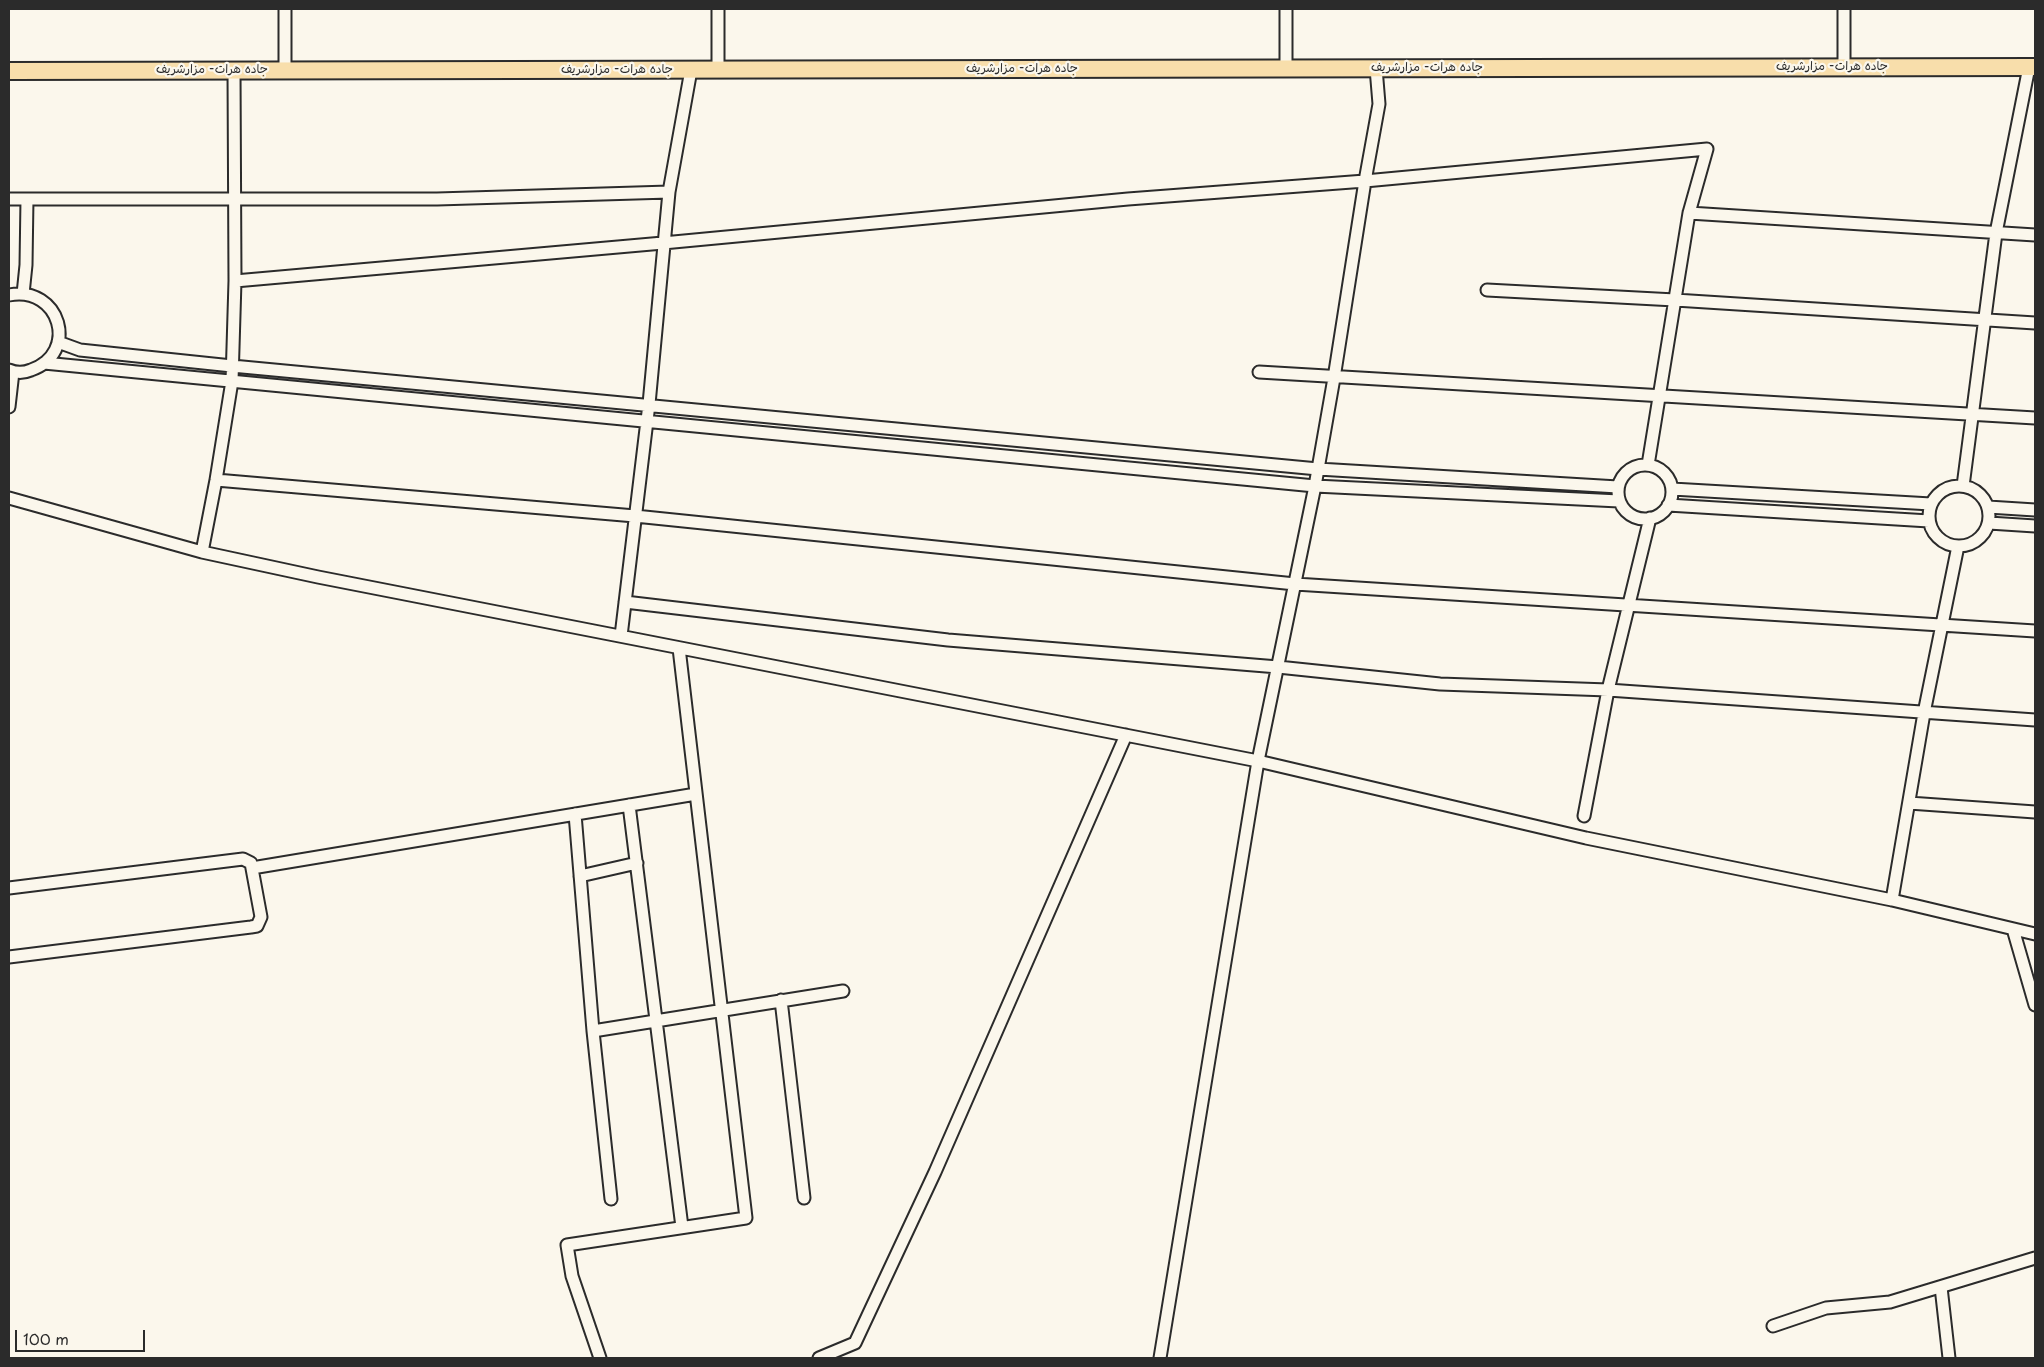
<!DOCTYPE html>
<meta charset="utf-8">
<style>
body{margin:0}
#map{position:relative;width:2044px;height:1367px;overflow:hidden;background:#fbf7ec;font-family:"Playpen Sans",sans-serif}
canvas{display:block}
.frame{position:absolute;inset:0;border:10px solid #2b2b2b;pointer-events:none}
.scale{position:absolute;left:15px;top:1330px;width:130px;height:22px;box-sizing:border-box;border:2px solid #2b2b2b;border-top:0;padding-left:6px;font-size:15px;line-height:18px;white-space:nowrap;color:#2b2b2b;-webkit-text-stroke:4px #fbf7ec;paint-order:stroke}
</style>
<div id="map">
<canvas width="2044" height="1367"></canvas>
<div class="frame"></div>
<div class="scale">100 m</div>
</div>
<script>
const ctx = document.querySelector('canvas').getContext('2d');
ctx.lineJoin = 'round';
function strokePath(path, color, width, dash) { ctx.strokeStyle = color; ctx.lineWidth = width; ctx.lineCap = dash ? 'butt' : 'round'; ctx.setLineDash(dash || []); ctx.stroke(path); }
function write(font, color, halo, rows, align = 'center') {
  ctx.font = font + ' "Playpen Sans","Playpen Sans Arabic",sans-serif'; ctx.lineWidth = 4.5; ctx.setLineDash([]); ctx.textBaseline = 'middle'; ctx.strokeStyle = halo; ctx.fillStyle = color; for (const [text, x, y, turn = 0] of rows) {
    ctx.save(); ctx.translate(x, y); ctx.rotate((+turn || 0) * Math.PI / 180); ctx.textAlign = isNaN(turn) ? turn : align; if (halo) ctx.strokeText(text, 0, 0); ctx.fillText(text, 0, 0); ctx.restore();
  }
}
const minor = new Path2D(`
 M1286,9V68
 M1844,9V67
 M285,70V9
 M718,70V9
 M9,199H27
 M1689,213L2035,235
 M235,281L663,243L1128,199L1365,181L1707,149L1689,213L1648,465
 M1487,290L1675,300L2035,323
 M23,294L26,265L27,199H437L669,192
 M9,295C60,285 80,353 31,370C24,373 16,373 9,370
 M58,342L80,350L232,366L1318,469L1618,487
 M44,363L1315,486L1619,501
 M1259,372L2035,418
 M9,407L13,372
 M1618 492a27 27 0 1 1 54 0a27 27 0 1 1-54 0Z
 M216,480L635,516L1295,584L2035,631
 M1963,486L1996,233L2029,67
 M1929 516a30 30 0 1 1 60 0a30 30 0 1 1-60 0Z
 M1672,489L1931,504
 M9,498L202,552L318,577L1258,761L1586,838L1892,900L2035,934
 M1668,505L1929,521
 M1988,507L2035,510
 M1989,523L2035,526
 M202,552L216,480L232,381L235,281L234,70
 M625,602L948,640L1278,667L1440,684L1608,690L2035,720
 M621,636L649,404L669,192L691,70
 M1909,803L2035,812
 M629,805L682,1227
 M575,814L593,1031L611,1199
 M1584,816L1608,690L1650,518
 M252,868L696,794
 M580,876L637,863
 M9,888L243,859L251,863L261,917L257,926L251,927L9,957
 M1892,900L1924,713L1958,546
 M2013,929L2035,1005
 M781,1000L804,1198
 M593,1031L843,991
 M1941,1287L1949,1358
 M1773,1326L1826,1308L1890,1302L2035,1258
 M600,1358L572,1276L567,1245L746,1218L679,648
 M819,1358L855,1343L935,1172L1126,735
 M1160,1358L1258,761L1315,486L1334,378L1365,181L1379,104L1376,68`);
const highway = new Path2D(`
 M9,71L2035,67`);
strokePath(minor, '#2b2b2b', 15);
strokePath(highway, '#2b2b2b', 20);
strokePath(minor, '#fbf7ec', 11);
strokePath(highway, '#f8deab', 16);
write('12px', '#2b2b2b', '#fbf7ec', [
 ["جاده هرات- مزارشریف",1832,67],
 ["جاده هرات- مزارشریف",1427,68],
 ["جاده هرات- مزارشریف",1022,69],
 ["جاده هرات- مزارشریف",212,70],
 ["جاده هرات- مزارشریف",617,70]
]);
</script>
